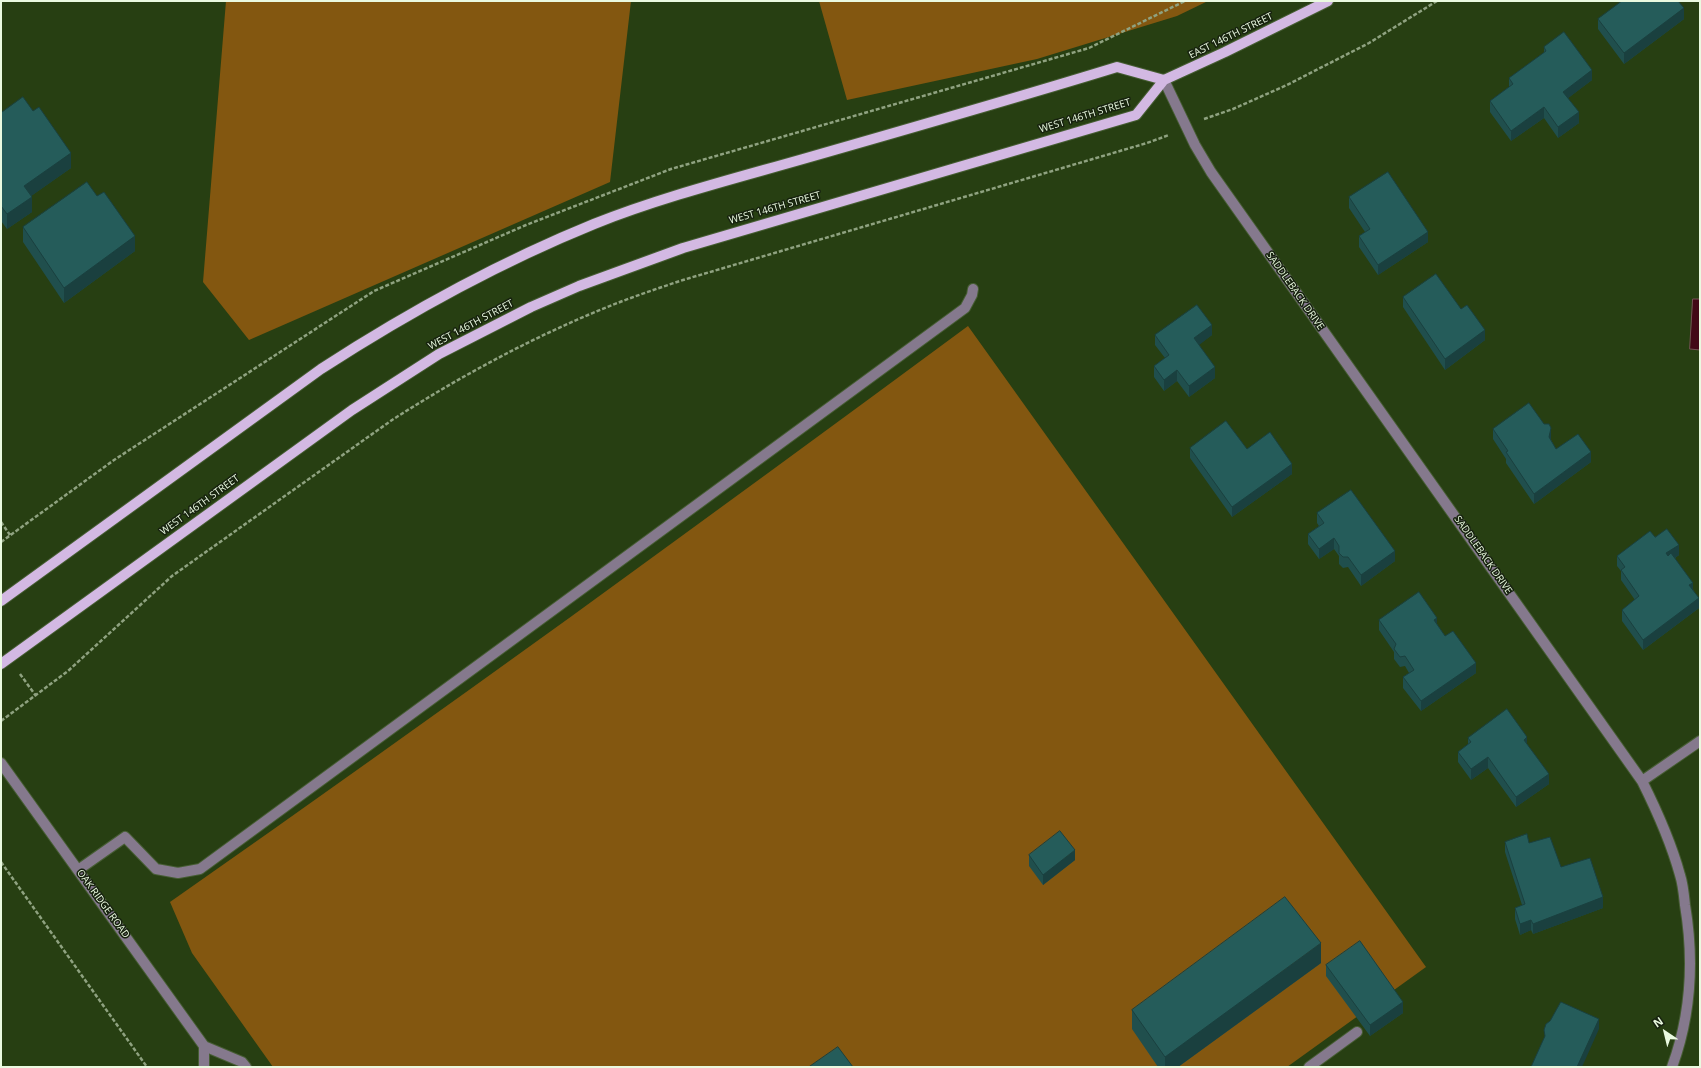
<!DOCTYPE html>
<style>
body{margin:0}
#map{position:relative;width:1701px;height:1068px;overflow:hidden;background:#273f12;font-family:"Open Sans",sans-serif}
canvas{display:block}
.frame{position:absolute;inset:0;border:2px solid #eafae0;pointer-events:none}
.north{position:absolute;left:1645px;top:1012px;width:40px;height:40px;-webkit-text-stroke:3px #17220f;paint-order:stroke;rotate:325deg;font-size:11px;font-weight:700;line-height:16px;text-align:center;color:#eafae0}
.north::after{content:'';display:block;margin:auto;width:14px;height:18px;background:#eafae0;clip-path:polygon(50% 0,100% 100%,50% 72%,0 100%)}
</style>
<div id="map">
<canvas width="1701" height="1068"></canvas>
<div class="frame"></div>
<div class="north">N</div>
</div>
<script>
const ctx = document.querySelector('canvas').getContext('2d');
ctx.lineJoin = 'round';
function fillPath(path, color) { ctx.fillStyle = color; ctx.fill(path, 'evenodd'); }
function strokePath(path, color, width, dash) { ctx.strokeStyle = color; ctx.lineWidth = width; ctx.lineCap = dash ? 'butt' : 'round'; ctx.setLineDash(dash || []); ctx.stroke(path); }
function write(font, color, halo, rows, align = 'center') {
  ctx.font = font + ' "Open Sans",sans-serif'; ctx.lineWidth = 3; ctx.setLineDash([]); ctx.textBaseline = 'middle'; ctx.strokeStyle = halo; ctx.fillStyle = color; for (const [text, x, y, turn = 0] of rows) {
    ctx.save(); ctx.translate(x, y); ctx.rotate((+turn || 0) * Math.PI / 180); ctx.textAlign = isNaN(turn) ? turn : align; if (halo) ctx.strokeText(text, 0, 0); ctx.fillText(text, 0, 0); ctx.restore();
  }
}
fillPath(new Path2D(`
 M226,1H631L610,182L249,340L203,282Z
 M819,1H1208L1177,16L1037,59L847,100Z
 M968,326L1426,967L1287,1067H273L192,953L170,902C439,714 704,521 968,326Z`), '#835710');
const water = new Path2D(`
 M1693,299H1700V350L1690,349Z`);
fillPath(water, '#420916');
strokePath(water, '#745153', 1);
const minor = new Path2D(`
 M1164,80L1195,145L1211,172L1642,781C1657,811 1671,842 1680,875C1683,884 1684,895 1685,905C1694,959 1691,1015 1672,1067
 M1,763L204,1046L242,1062L246,1067
 M1642,781L1700,741
 M78,870L125,837L156,869L178,873L200,869L965,308L972,295L973,289
 M204,1067V1046
 M1309,1067L1357,1032`);
const major = new Path2D(`
 M1,601L321,369C409,312 498,263 594,224C662,197 733,179 803,159C908,129 1013,99 1117,67L1164,80
 M1,664L352,410L439,354L531,307L579,286L683,248L1136,115L1164,80L1225,52L1328,1`);
strokePath(minor, '#465d33', 12);
strokePath(major, '#465d33', 12);
strokePath(new Path2D(`
 M1204,119L1233,109L1287,85L1369,43L1437,1
 M1,522L10,535
 M1,542L114,460L374,291L526,225L671,169L1089,48L1185,1
 M20,674L36,696
 M1,721L68,671L172,576L392,420C464,374 540,333 620,302C641,294 662,287 683,280L1147,143L1169,135
 M1,862L147,1067`), '#8fa280', 2.5, [4, 2]);
strokePath(minor, '#85798d', 10);
strokePath(major, '#d3b9e3', 10);
fillPath(new Path2D(`
 M1598,19H1684L1624,64L1598,29Z
 M1544,47L1592,80L1568,98L1579,123L1558,138L1544,118L1511,141L1490,112V101L1509,87V78L1544,53Z
 M1,113L71,168L31,196L32,212L7,229L1,221Z
 M1349,197L1428,242L1378,275L1359,247V236L1365,232L1349,208Z
 M23,227L135,251L64,303L23,242Z
 M1403,297L1485,340L1445,370L1403,307Z
 M1155,335H1212L1198,345L1215,378L1189,397L1177,381L1164,391L1154,377V366L1165,358L1155,345Z
 M1544,424L1551,439V440L1556,449L1591,462L1534,504L1506,463V459L1493,439V429Z
 M1190,448L1247,449L1292,474L1232,517L1190,458Z
 M1317,513L1395,561L1361,586L1348,567L1343,568L1339,564V556L1334,549L1319,559L1308,544V534L1319,526L1317,523Z
 M1655,537L1679,555L1675,558L1693,589L1699,608L1643,650L1622,621V610L1635,600L1621,580V571L1617,566V556Z
 M1379,620L1437,624L1445,636L1476,673L1421,711L1403,688V677L1409,673L1405,666L1400,667L1394,659V652L1379,630Z
 M1468,738L1527,744L1549,784L1516,807L1488,768L1471,780L1458,762V752L1468,744Z
 M1505,842L1529,843L1561,867L1603,908L1533,934L1531,930L1520,935L1515,919V908L1522,905L1505,852Z
 M1029,855L1075,860L1043,885L1029,866Z
 M1321,963L1178,1067H1158L1132,1029V1010Z
 M1326,965L1403,1013L1370,1036L1326,976Z`), '#204f4d');
fillPath(new Path2D(`
 M1684,8V19L1624,64V53Z
 M1592,70V80L1563,102V92Z
 M1544,107V118L1511,141V131Z
 M1579,112V123L1558,138V127Z
 M71,153V168L24,201V186Z
 M32,197V212L7,229V214Z
 M1428,232V242L1378,275V265Z
 M135,236V251L64,303V288Z
 M1212,325V335L1194,349V338Z
 M1485,330V340L1445,370V359Z
 M1215,367V378L1189,397V386Z
 M1177,370V381L1164,391V380Z
 M1551,428V439L1549,447V437Z
 M1591,452V462L1534,504V494Z
 M1292,464V474L1232,517V507Z
 M1334,538V549L1319,559V549Z
 M1679,545V555L1666,564V553Z
 M1395,551V561L1361,586V575Z
 M1693,583V593L1689,585Z
 M1699,598V608L1643,650V640Z
 M1437,618V628L1434,620Z
 M1476,663V673L1421,711V701Z
 M1527,737V748L1524,740Z
 M1488,757V768L1471,780V769Z
 M1549,774V784L1516,807V797Z
 M1075,850V860L1043,885V875Z
 M1603,897V908L1533,934V924Z
 M1531,920V930L1520,935V924Z
 M1321,943V963L1178,1067H1165V1057Z
 M1403,1002V1013L1370,1036V1025Z
 M1599,1019V1029L1582,1067H1577Z`), '#1a403f');
const building = new Path2D(`
 M1622,1H1678L1684,8L1624,53L1598,19Z
 M1564,32L1592,70L1563,92L1579,112L1558,127L1544,107L1511,131L1490,101L1513,84L1509,78L1546,51L1544,47Z
 M23,97L33,111L39,107L71,153L24,186L32,197L7,214L1,206V113Z
 M1388,172L1428,232L1378,265L1359,236L1370,229L1349,197Z
 M87,182L97,196L104,192L135,236L64,288L23,227Z
 M1436,274L1461,309L1467,305L1485,330L1445,359L1403,297Z
 M1197,305L1212,325L1194,338L1215,367L1189,386L1177,370L1164,380L1154,366L1169,355L1155,335Z
 M1529,403L1544,424H1549L1551,428L1549,437L1556,449L1578,434L1591,452L1534,494L1506,452L1508,451L1493,429Z
 M1226,421L1247,449L1270,432L1292,464L1232,507L1190,448Z
 M1351,490L1395,551L1361,575L1348,557H1343L1339,553V546L1334,538L1319,549L1308,534L1324,523L1317,513Z
 M1667,529L1679,545L1666,553L1668,556L1671,553L1693,583L1689,585L1699,598L1643,640L1622,610L1639,596L1621,570L1625,567L1617,556L1650,531L1655,537Z
 M1419,592L1437,618L1434,620L1445,636L1453,631L1476,663L1421,701L1403,677L1414,670L1405,656L1400,657L1394,649L1396,644L1379,620Z
 M1507,709L1527,737L1524,740L1549,774L1516,797L1488,757L1471,769L1458,752L1471,742L1468,738Z
 M1060,831L1075,850L1043,875L1029,855Z
 M1527,834L1529,843L1550,837L1561,867L1590,858L1603,897L1533,924L1531,920L1520,924L1515,908L1525,904L1505,842Z
 M1285,897L1321,943L1165,1057L1132,1010Z
 M1360,941L1403,1002L1370,1025L1326,965Z
 M1561,1002L1599,1019L1577,1067H1531L1545,1036L1544,1030L1546,1024L1550,1021Z
 M838,1047L853,1067H809Z`);
fillPath(building, '#255c5a');
strokePath(building, '#1a403f', 1);
write('10px', '#eafae0', '#17220f', [
 ["EAST 146TH STREET",1231,36,-26],
 ["WEST 146TH STREET",1085,116,-17],
 ["WEST 146TH STREET",775,208,-16],
 ["SADDLEBACK DRIVE",1295,291,55],
 ["WEST 146TH STREET",471,325,-28],
 ["WEST 146TH STREET",200,505,-36],
 ["SADDLEBACK DRIVE",1483,555,55],
 ["OAK RIDGE ROAD",103,904,54]
]);
</script>
